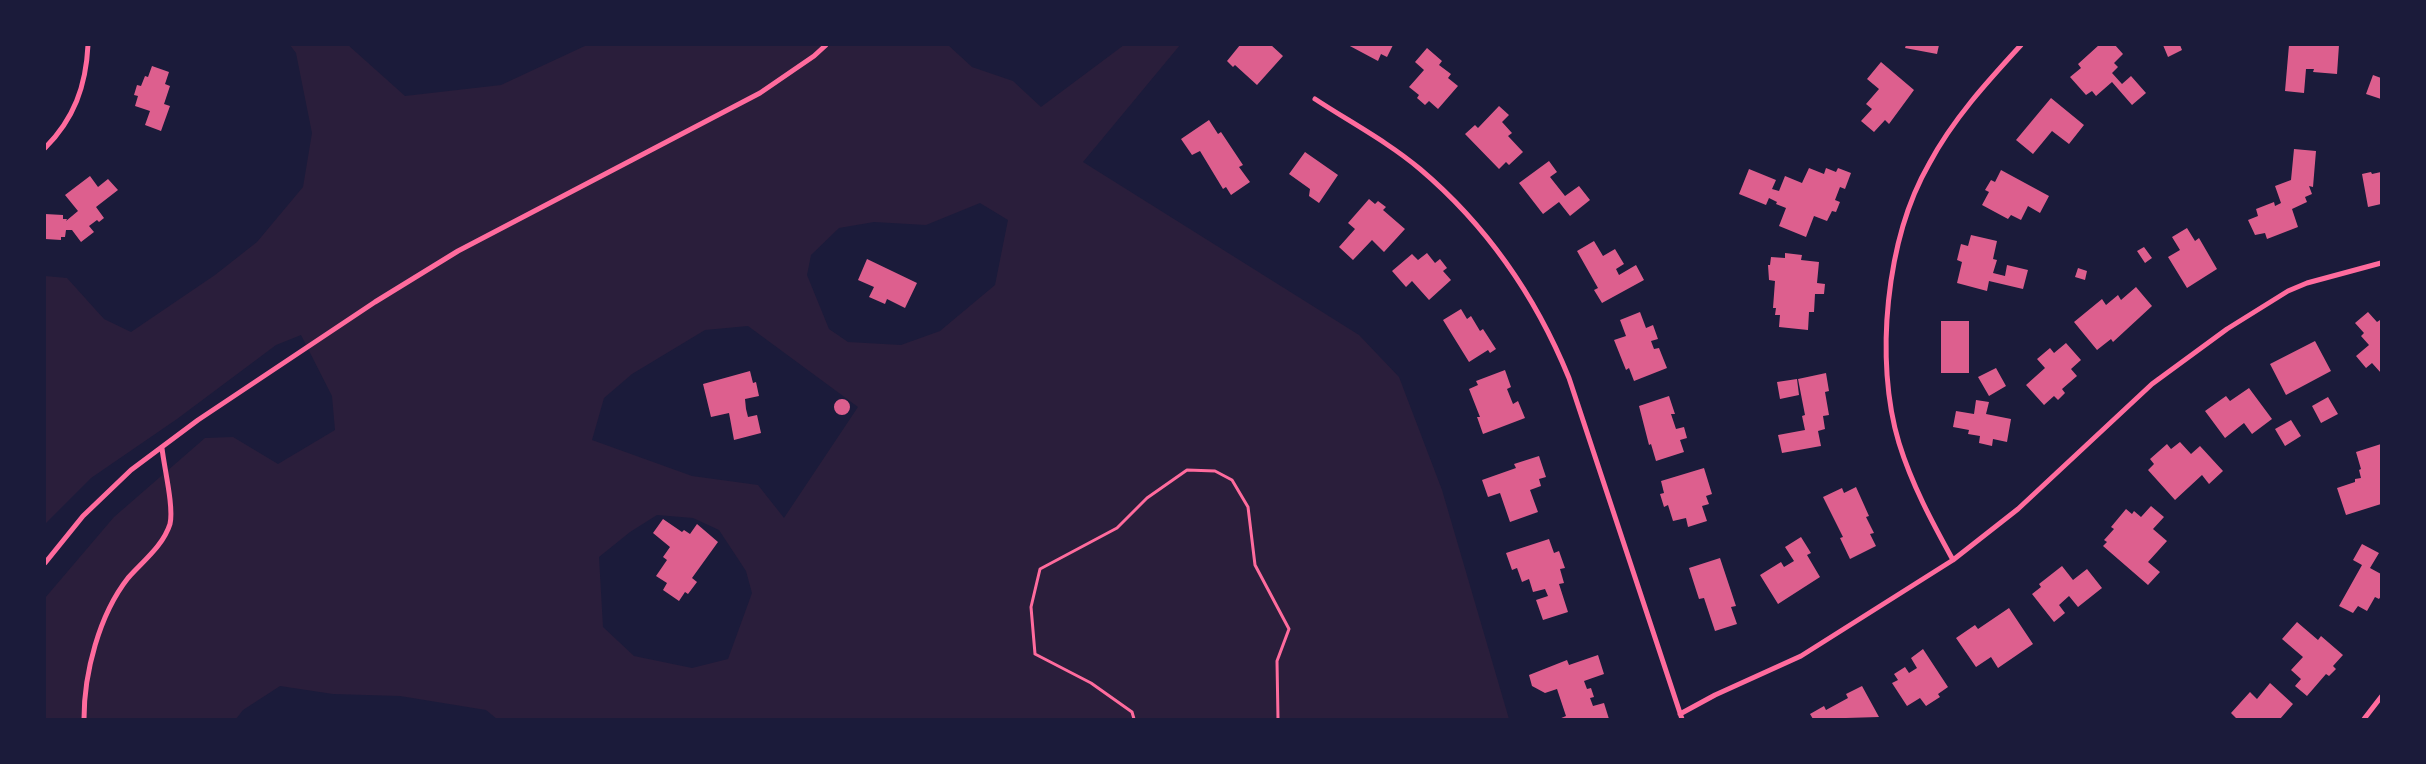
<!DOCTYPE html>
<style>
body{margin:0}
#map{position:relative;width:2426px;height:764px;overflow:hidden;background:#1b1b3a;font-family:Manrope,sans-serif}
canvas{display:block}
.frame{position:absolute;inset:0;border:46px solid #1b1b3a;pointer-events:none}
</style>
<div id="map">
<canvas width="2426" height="764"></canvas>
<div class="frame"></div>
</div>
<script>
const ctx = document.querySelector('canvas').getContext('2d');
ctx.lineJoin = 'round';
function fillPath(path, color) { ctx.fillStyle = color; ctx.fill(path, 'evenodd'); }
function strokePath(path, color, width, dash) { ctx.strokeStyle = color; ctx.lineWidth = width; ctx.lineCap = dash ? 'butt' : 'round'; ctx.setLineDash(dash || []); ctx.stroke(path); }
fillPath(new Path2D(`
 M290,45H348L405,96L501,85L587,45H948L972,67L1013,81L1041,107L1124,45H1180L1083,162L1359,335L1399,377L1442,490L1509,719H497L486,710L400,696L333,694L280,686L243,710L236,719H45V598L114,517L205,438L233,437L278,464L335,430L332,396L301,335L276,345L177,419L91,478L45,524V276L67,278L104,319L131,332L215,275L257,242L303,187L312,133L296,53ZM980,203L1008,220L995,285L940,331L901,345L848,342L829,329L807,275L811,255L839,228L874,222L926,225ZM748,326L858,407L784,518L758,485L692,476L592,440L604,398L632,374L705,330ZM657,515L693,518L719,530L746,571L752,593L728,659L692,668L634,656L603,627L599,557L630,532Z`), '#2a1e3b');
fillPath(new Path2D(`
 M1240,45H1271L1283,56L1257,85L1235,65L1233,67L1227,61Z
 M1348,45H1393L1387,57L1381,54L1378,61Z
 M1906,45H1939L1937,54L1905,48Z
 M2099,45H2115L2123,54L2114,63L2118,67L2112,73L2122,84L2131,76L2146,93L2132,105L2112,82L2096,96L2092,91L2086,95L2070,77L2081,68L2078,64Z
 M2163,45H2180L2182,50L2168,57Z
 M2289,45H2339L2337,74L2313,72L2314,69H2306L2304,93L2285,91Z
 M1427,48L1442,61L1439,65L1451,74L1448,78L1458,86L1438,109L1429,101L1425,105L1417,98L1419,95L1409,87L1424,70L1415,62Z
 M1881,62L1914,90L1889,124L1885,120L1874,132L1861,121L1872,109L1866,104L1879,89L1867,79Z
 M152,66L169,72L165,84L170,86L164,104L170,106L161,131L145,125L150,111L135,106L138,96L134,95L137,85L141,86L145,76L148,77Z
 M2373,75L2381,78V99L2366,94Z
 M2051,98L2084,125L2069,144L2052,131L2033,154L2016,140Z
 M1499,106L1509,115L1502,122L1512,133L1508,136L1523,152L1509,165L1506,162L1499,169L1465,134L1475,125L1478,128Z
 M1209,120L1218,134L1221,132L1243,165L1239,167L1250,182L1231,195L1226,187L1223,189L1200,151L1192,155L1181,139Z
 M2294,149L2316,151L2313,187L2309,186L2312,194L2305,197L2307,202L2292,209L2298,227L2267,239L2265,233L2255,235L2248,220L2258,216L2256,209L2274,202L2275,206L2281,203L2275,186L2291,180Z
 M1305,152L1338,175L1319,203L1309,196L1310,189L1289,174Z
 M1549,161L1557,172L1550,177L1565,196L1579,186L1590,200L1570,216L1559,202L1543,214L1519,183Z
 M1809,168L1824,174L1826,168L1836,172L1838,168L1851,173L1845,189L1840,187L1835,200L1840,202L1836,212L1832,211L1827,221L1814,216L1806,237L1779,226L1786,208L1776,204L1777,202L1769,198L1766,205L1739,194L1749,169L1776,180L1772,189L1779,191L1785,176L1802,183Z
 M2001,170L2049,196L2040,213L2028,206L2021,220L2011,215L2008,219L1982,205L1989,192L1985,190L1991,180L1995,182Z
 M2371,172L2372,174L2381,172V204L2368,207L2362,174Z
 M90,176L98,187L108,179L118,190L96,207L104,218L99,222L97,220L89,226L94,232L81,242L72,230H66L65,237H61V240L45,239V214L63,215V219H67L66,221L78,211L65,195Z
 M1369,199L1375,204L1378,201L1386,207L1383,210L1405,229L1384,252L1372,240L1353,260L1339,247L1355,229L1348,223Z
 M2187,228L2195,241L2199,238L2217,269L2187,288L2168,257L2180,250L2172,237Z
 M1971,235L1997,241L1993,259L1997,260L1993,273L2005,276L2007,265L2028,270L2023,289L1989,281L1987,291L1957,283L1962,262L1957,260L1961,244L1968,246Z
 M1594,241L1603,256L1615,249L1624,264L1616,269L1619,275L1636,265L1644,280L1602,303L1594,290L1598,288L1577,251Z
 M2144,247L2152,258L2145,263L2137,251Z
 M1427,253L1435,263L1440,259L1447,268L1443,271L1451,280L1429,300L1412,281L1406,287L1392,271L1412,254L1418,260Z
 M1785,253L1802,255L1801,260L1819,262L1817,283L1825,284L1824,294H1815L1814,312H1809L1808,330L1779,327L1780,315H1775L1776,308H1773L1775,281L1769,280L1768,265H1770L1771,257L1785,258Z
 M867,259L917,283L905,308L887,299L885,304L869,297L874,287L858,280Z
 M2078,268L2087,271L2085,280L2075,277Z
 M2136,287L2152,306L2113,342L2111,339L2097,350L2074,322L2102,299L2106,305L2118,295L2121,300Z
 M1461,309L1467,319L1471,316L1480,331L1483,329L1496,349L1490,353L1488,350L1469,362L1443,320Z
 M1640,312L1646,328L1653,325L1658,339L1651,341L1654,349L1659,348L1667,368L1634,381L1629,368L1626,370L1614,340L1626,336L1620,320Z
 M2368,312L2377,322L2380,320L2381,321V373L2372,363L2366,368L2356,356L2369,345L2361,336L2364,333L2355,323Z
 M1941,321H1969V373H1941Z
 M2315,341L2331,371L2286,395L2270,364Z
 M2066,343L2081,360L2071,369L2077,376L2062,389L2065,393L2058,400L2054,396L2044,405L2026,385L2045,368L2037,359L2050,348L2054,353Z
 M1996,368L2006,386L1989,396L1978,377Z
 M1505,370L1511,387L1507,389L1513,404L1518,401L1525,418L1483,434L1477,417H1480L1469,389L1478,385L1476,381Z
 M750,371L753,383L756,382L759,396L745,399L746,409L748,417L757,415L761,433L734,440L729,413L711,417L703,384Z
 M1826,373L1829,391L1825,392L1829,415L1823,416L1825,429L1818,431L1821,446L1782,453L1778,435L1805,430L1802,416L1805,415L1798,379Z
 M1797,379L1799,395L1780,399L1777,382Z
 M2249,388L2272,419L2252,434L2244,423L2225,438L2205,411L2226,396L2230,401Z
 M1669,396L1675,414H1671L1676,429L1684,427L1687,438L1680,440L1684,452L1656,461L1651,444L1649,445L1639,406Z
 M2328,397L2338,414L2321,423L2312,406Z
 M834 407a8 8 0 1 1 16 0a8 8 0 1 1-16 0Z
 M1976,400L1989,402L1986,414L2011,419L2007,442L1993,439L1992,446L1979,443L1980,436L1968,434L1969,430L1953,427L1956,411L1974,414Z
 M2291,420L2301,436L2285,446L2275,429Z
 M2180,442L2191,454L2200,446L2223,471L2209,484L2202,475L2175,500L2148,470L2154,464L2150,459L2167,444L2171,449Z
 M2381,444V504L2346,515L2337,488L2355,482V479L2361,478L2359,470L2361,469L2356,452Z
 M1539,456L1546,477L1539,479L1541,486L1530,490L1538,512L1510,522L1500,493L1488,497L1482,480L1516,468L1514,464Z
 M1704,468L1712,494L1706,496L1709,504L1702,506L1707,521L1688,527L1686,518L1673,521L1668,505L1664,507L1660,494L1664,493L1661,481Z
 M1856,487L1869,516L1866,517L1874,533L1870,534L1876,546L1850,559L1840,538L1843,537L1823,497L1842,488L1844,493Z
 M2151,506L2164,517L2153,529L2167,541L2148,562L2160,572L2148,585L2103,546L2107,542L2104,540L2114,529L2111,527L2126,509L2132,514L2134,511L2141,517Z
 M663,519L682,532L684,530L690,534L697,524L718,542L692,578L697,582L688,594L685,592L679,601L663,590L667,583L656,576L667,560L663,557L670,547L653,533Z
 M1801,537L1811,553L1807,555L1820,577L1778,604L1760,575L1781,562L1784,567L1794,561L1785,547Z
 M1549,539L1554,553L1559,551L1565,568L1560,569L1564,583L1559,584L1568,612L1543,620L1536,600L1548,596L1545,589L1533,592L1529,579L1522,582L1517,568L1512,570L1506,553Z
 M2362,544L2379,553L2370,568L2381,574V596L2379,599L2375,597L2367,611L2358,606L2353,613L2339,606L2362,565L2353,560Z
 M1720,558L1736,606L1731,607L1737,624L1715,631L1704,598L1699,599L1689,568Z
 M2062,566L2073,580L2087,569L2102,588L2078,607L2069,596L2059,605L2065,613L2054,622L2032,594L2041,587L2039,584Z
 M2009,608L2033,644L1998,668L1991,657L1976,667L1956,638L1975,625L1978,629Z
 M2297,622L2318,640L2321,636L2343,655L2333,666L2336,669L2329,676L2326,674L2307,696L2295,686L2301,679L2291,670L2303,657L2282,639Z
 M1923,649L1948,687L1938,694L1940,697L1926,706L1920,698L1907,706L1892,683L1898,680L1894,674L1905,667L1909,673L1917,668L1911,658Z
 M1598,655L1604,674L1584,681L1587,689L1591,688L1594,697L1590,698L1593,706L1604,703L1609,719H1559L1566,716L1557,689L1545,693L1532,686L1529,675L1567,660L1569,665Z
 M2270,683L2293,704L2280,719H2237L2231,713L2250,692L2257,699Z
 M1862,686L1879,717L1813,719L1810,714L1824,706L1826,710L1848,698L1846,694Z`), '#dd5f8e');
strokePath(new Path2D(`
 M1134,719L1132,712L1091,683L1035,654L1031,607L1040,569L1117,528L1147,498L1187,470L1215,471L1232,480L1248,507L1255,565L1289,629L1277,661L1278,719`), '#ff6b9d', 3);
strokePath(new Path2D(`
 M1315,99C1350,122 1388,142 1420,169C1486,225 1536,297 1569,378L1682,719
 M45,148C74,119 86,86 88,45
 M1953,560C1932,522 1912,485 1899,443C1874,361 1886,239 1929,164C1953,119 1987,82 2021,45
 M45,563L83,516L131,470L198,420L375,302L458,251L760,93L814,56L826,45
 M1680,714L1715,695L1801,656L1953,560L2018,509L2152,384L2227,329L2288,291L2307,283L2381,263
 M84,719C84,673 99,615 128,578C143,561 163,546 170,524C174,507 164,467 162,448
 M2364,719L2381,697`), '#ff6b9d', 5);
</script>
